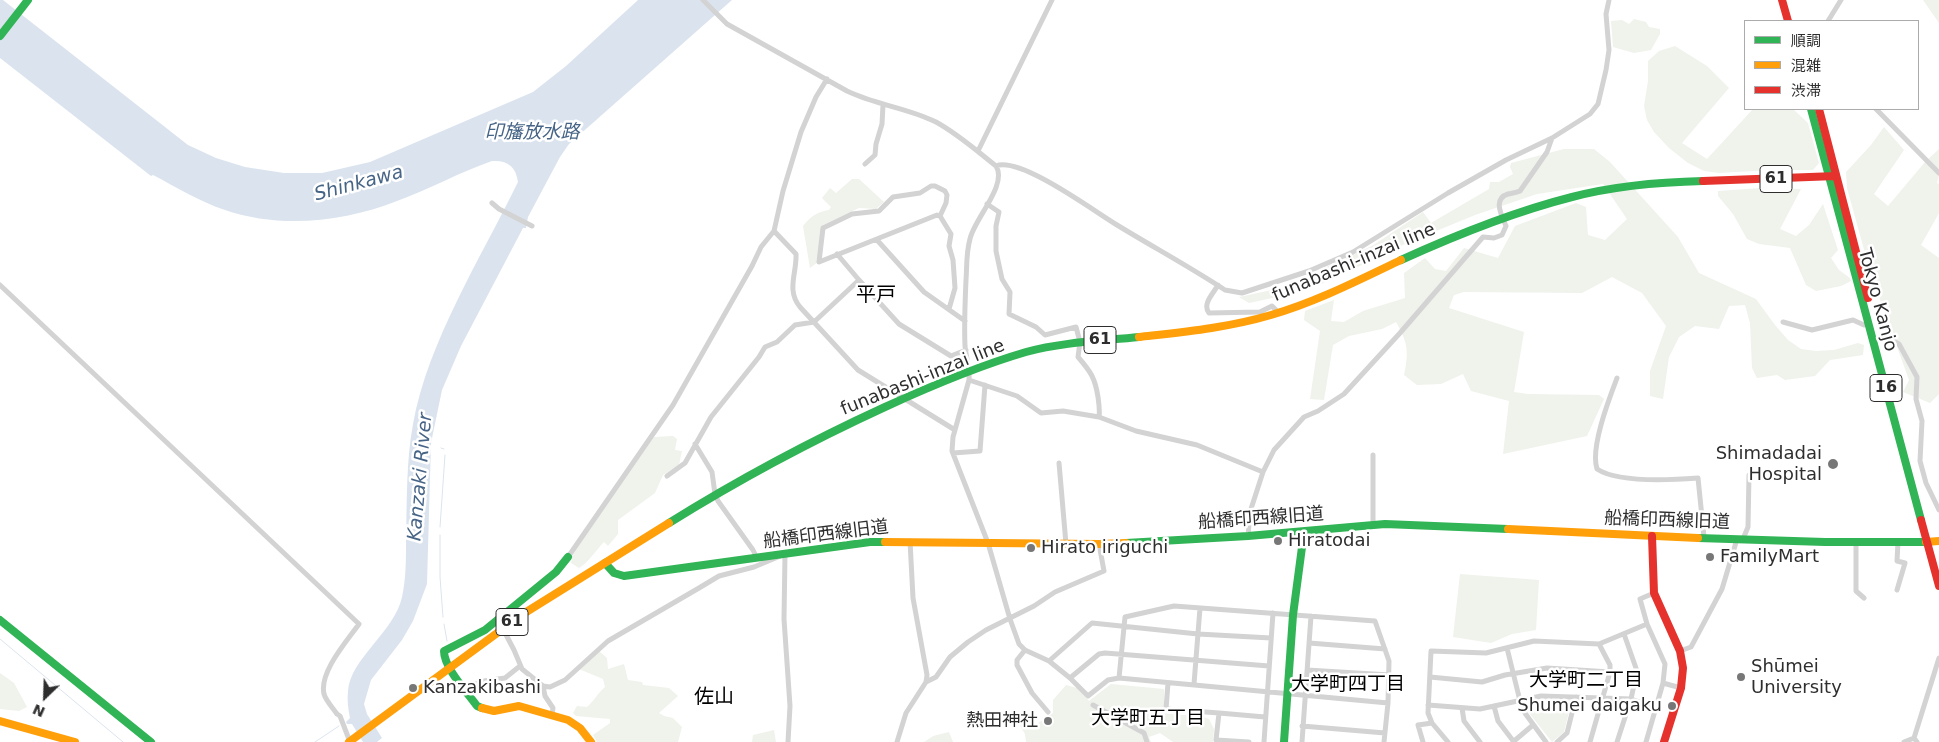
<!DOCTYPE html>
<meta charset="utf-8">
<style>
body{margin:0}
#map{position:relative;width:1939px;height:742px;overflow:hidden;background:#fff;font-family:"DejaVu Sans","Noto Sans JP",sans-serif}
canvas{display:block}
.legend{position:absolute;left:1744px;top:20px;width:175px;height:90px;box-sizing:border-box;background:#fff;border:1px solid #ababab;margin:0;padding:6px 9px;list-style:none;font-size:15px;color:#2e2e2e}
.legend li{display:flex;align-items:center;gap:10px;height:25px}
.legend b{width:25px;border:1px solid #ababab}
.north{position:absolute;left:20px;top:672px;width:50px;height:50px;-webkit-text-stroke:4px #fff;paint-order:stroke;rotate:204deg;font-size:14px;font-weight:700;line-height:20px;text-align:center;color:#2e2e2e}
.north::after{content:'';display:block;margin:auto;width:18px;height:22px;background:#2e2e2e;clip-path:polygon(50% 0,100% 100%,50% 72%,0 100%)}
</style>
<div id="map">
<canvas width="1939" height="742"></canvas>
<ul class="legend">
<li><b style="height:6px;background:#30b455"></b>順調</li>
<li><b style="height:6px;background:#ff9f0a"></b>混雑</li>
<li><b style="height:6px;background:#e5322d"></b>渋滞</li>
</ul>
<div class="north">N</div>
</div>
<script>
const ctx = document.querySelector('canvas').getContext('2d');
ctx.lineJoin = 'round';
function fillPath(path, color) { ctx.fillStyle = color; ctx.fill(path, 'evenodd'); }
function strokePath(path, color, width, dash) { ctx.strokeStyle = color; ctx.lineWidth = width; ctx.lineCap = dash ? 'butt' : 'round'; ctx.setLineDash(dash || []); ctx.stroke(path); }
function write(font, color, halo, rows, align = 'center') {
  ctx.font = font + ' "DejaVu Sans","Noto Sans JP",sans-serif'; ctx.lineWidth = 5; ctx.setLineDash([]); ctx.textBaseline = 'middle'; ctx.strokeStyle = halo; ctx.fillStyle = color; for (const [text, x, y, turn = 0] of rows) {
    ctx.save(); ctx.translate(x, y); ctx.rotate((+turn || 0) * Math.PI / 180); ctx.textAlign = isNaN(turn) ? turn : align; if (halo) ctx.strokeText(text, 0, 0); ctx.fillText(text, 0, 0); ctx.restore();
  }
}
fillPath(new Path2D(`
 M1923,0H1939V23Z
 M1634,19L1646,22L1649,27L1660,29V34L1651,50L1634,53L1613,47L1611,21L1622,20L1629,24Z
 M1675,46L1707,66L1729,88L1682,143L1707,159L1753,109H1793L1808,123L1819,163L1813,170H1772L1719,173L1704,171L1688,163L1669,148L1654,132L1647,120L1644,106L1648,81V61L1659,51Z
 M1884,127L1904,150L1874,194L1888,206L1925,162L1939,149V175L1937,183L1939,184V213L1921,245L1939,258V394L1930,403L1903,392L1909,380L1871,275L1847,188L1846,172L1871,145Z
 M1564,149H1594L1610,162L1678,237L1699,273L1756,299L1775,325L1788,340L1801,349L1816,351L1834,350L1858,343L1864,345L1863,355L1830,360L1815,376L1785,380L1777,375L1757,378L1752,368L1750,323L1745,305L1729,306L1719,329L1695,326L1679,337L1669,357L1663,399L1650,396V371L1666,326L1642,293L1612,277L1582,293L1464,292L1454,295L1449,308L1524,332L1514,392L1528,394L1599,395L1604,399L1587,436L1503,454L1509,401L1471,391L1463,374L1441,384L1417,385L1404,375C1409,353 1408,342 1396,322L1382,329L1349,336L1333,345L1324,400L1310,399L1320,331L1304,320L1305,311L1334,300L1331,321L1344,322L1363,311L1405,298L1404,273L1425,258L1435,269L1446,271L1464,248L1498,258L1515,226L1576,203L1586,207L1588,235L1605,240L1627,219L1603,184L1537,194L1475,215L1407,243L1329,281L1300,292L1249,303L1239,297L1295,285L1332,264L1372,246L1423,212L1431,223L1489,189L1490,182H1499L1513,174L1510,167L1511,163Z
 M852,179H859L884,202L876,209L859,208L823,225L818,262L810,268L803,226C811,216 817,212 829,210L831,207L822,198L830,188L836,193Z
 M1761,188L1801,189L1780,229L1796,236L1809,225L1823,204L1838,250L1831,258L1839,270L1850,278L1851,281L1841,286L1816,291L1806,285L1790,248L1759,244L1747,239L1733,214L1718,196V191Z
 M673,436L677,439L675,450L682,451L679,465L663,475L655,493L618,520V534L608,546L604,542C596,550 587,564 579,568L571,563L573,554L586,534L654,437Z
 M1460,574L1539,580L1536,630L1512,634L1491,643L1453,637Z
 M599,651L607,658L608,669L624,664L628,680L642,682L643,685L669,688L678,696L659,713L664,716L673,718L682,727L678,742H597L593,735L610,723V719L576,716L573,713L577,706L587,707C594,701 597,694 605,687L603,679L579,669Z
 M0,673L14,683L27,707L19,711L0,709Z
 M1111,684L1164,689V713L1203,717L1209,719L1214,729L1213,742H1173L1160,733L1149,737L1151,742H1026L1025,734L1016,719L1026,713L1035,725L1053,713V700L1066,685L1077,688L1089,701Z
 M1542,698L1572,700L1564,732L1552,742L1526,709L1524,703Z
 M774,730L776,742H752L753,735Z
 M949,732L953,742H924L933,736Z`), '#eff3ec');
fillPath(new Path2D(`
 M0,0H3L188,145L216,158L245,167L284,173H322L370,162L533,92L566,66L638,0H732L569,144L560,157L528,217L526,228H523L461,346L442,390L431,443L427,584L413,621L402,640L371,680L364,704L367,714L382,738L377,742H363L352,724H347L346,722L350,718C348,709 347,700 348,691C350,659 395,631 402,597C406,579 406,560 406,541C407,502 406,462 413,424C428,341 481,258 518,182C516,167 508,160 492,161C460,172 430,189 397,201C344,222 280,229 225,210C200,202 176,187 153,175L151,176L0,58Z`), '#dbe4ee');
strokePath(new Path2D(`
 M441,448L444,449
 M440,527L445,455
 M440,535V577L443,617
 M444,624L447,641
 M0,639L123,742
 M315,742L339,726`), '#dbe4ee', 1);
strokePath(new Path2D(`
 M703,0L727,24L847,91C876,105 908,108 936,122C958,134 977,151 996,166C1008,185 974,219 970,239C966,253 967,266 966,280C965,302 964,324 965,346C966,357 970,368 969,380L953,437L952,451L988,543L1010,619L1019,644L1025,650L1049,661L1070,678L1088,696L1108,680L1119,678L1388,703
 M1828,21L1841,0
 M1876,109L1939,173
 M978,151L1052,0
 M865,164L875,155L876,144L882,124L883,105
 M996,166C1020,156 1095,212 1117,225C1153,247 1190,267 1225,290L1242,293L1309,271L1353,252L1448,193L1506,160L1552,138L1590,114L1598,104L1606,70L1609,50L1606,14L1609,0
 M492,203L499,209L532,226
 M987,204L999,212L996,226V251L1002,279L1010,292L1009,314L1036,327L1045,335L1076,327L1080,342L1078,357C1091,372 1095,378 1098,397C1099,404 1100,410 1099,417
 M940,216L946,203L947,195L945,191L935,186H931L920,193L893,197L879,211L852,214L823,228L819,262L937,215L940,216L951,234L949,246L953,260L955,288L949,309
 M774,231L796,254C797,273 786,290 800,307L858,370L955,430
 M877,240L924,292L965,321
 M837,254L859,280
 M0,285L359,624C347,641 319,672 324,694C326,701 333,708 337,714L340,716L350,742
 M1218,285C1213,294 1202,304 1209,313L1260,312L1272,306L1278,312
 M1783,322L1812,330L1853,320L1864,325
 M1882,335L1899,344L1917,377L1916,399L1922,421L1920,461L1926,483L1939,510
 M1617,378C1609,399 1590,448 1597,469C1618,483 1672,480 1698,478L1704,537
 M969,380L1017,396L1041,413L1063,411L1099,417L1136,431L1197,445L1263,472
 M695,444L712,472L715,494L718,501L753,550L757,558
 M953,453L980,451L985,385
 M1373,455V525
 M1059,463L1066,544
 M667,476L685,463L711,417L759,357L765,347L777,342L795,325L814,322L859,280L899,324L951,356L966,350
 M1248,536L1250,512L1263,472L1274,450L1304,417L1318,411L1344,394L1400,333L1483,237L1494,238L1502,235L1506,226C1502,216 1492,199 1508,194C1512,193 1516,193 1520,191L1547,152L1552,138
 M1743,539L1748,527L1749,475
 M1856,543V591L1864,598
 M568,557L673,405L752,266L761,247L774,231L783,191L801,132L816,97L827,79
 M1897,590L1905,563L1897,561L1898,542
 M503,629L514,650L522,669L543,686L550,687L565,680L608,641L699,588L719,576L754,567L785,554L784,619L790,706L788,742
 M1309,643L1385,649
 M1507,648L1522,709L1546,742
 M1025,650L1017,660V665L1032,693L1048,712
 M1680,651L1691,647L1722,589L1737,539
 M1049,661L1092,623L1198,634L1271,638
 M1307,670L1390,675
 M1430,677L1482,682L1505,675L1547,668L1610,672V665L1599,644
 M1070,678L1099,654L1105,653L1269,666
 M1119,678L1125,617L1174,606L1375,621L1389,661L1388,703L1384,742
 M926,682L936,677L950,657L968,642L986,630L1034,606L1055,592L1104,571L1099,544
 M1168,683L1166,709L1219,713L1216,740L1249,742
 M1663,683L1681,688
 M1194,684L1200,608
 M543,686L545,696L553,708L552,715
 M464,688L484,681L505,678L520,666
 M1093,705L1144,733L1147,742
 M1428,705L1480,709L1541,696L1631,699L1656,708
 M1494,706L1498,721L1514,742
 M1462,708L1464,721L1480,742
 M1219,713L1265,717
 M1302,726L1385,733
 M897,742L906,713L926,682L927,675L913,598L910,541
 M1264,742L1273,613
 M1302,742L1311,616
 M1423,742L1418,725L1432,723
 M1448,742L1432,723L1428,713L1431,651L1486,653L1534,641L1599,644L1647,624L1640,599L1654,593
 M1513,742L1533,725
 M1557,742L1567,733L1576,697
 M1590,742L1610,672
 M1617,742L1631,699L1637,671L1624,634
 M1646,742L1663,683L1665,664L1647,624
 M1904,742L1914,738
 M1917,742L1914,738L1939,658`), '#d3d3d3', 5);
strokePath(new Path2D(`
 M0,36L28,0
 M1811,109L1921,520
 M1401,260C1456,235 1513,212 1572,197C1614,186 1660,182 1703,181
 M669,523C738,480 811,441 885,407C931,386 978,366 1026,352C1063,342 1101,341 1139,337
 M1698,538L1825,542H1926
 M1126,543L1248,536L1385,524L1508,529
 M605,563L614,573L624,576L870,542H885
 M0,620L151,742
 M482,708L477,706C467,692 444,668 444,651L485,630L556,572L568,557
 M1284,742L1293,615L1304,532`), '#30b455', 8);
strokePath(new Path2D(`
 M1139,337C1183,332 1227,328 1271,315C1316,302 1359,280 1401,260
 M1508,529L1698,538
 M885,542L1099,544L1126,543
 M1926,542L1939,541
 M482,708L494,711L519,706L568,720L580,728L591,742
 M0,721L75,742
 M349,742L523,614L669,523`), '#ff9f0a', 8);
strokePath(new Path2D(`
 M1782,0L1788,21
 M1819,109L1868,298
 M1703,181L1836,176
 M1921,520L1939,586
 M1652,536L1654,593L1680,651L1683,668L1681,688L1664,742`), '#e5322d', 8);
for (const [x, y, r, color] of [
 [1833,464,6,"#777"],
 [1278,541,5,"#777"],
 [1031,548,5,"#777"],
 [1710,557,5,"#777"],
 [1741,677,5,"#777"],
 [413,688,5,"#777"],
 [1672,706,5,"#777"],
 [1048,721,5,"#777"]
]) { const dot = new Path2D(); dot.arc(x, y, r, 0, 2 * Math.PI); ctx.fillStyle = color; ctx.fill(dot); strokePath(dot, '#fff', 2); }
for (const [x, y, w] of [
 [1776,179,32],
 [1100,340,32],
 [1886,388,32],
 [512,622,32]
]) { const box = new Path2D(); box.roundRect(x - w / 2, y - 13.5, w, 27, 4); ctx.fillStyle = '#fff'; ctx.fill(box); strokePath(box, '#2e2e2e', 1); }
write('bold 16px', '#2e2e2e', null, [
 ["61",1776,179],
 ["61",1100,340],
 ["16",1886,388],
 ["61",512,622]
]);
write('18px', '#2e2e2e', '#fff', [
 ["funabashi-inzai line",1354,263,-23],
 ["Tokyo Kanjo",1877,300,75],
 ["funabashi-inzai line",923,378,-22],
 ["船橋印西線旧道",1261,519,-4],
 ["船橋印西線旧道",1667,521,2],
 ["船橋印西線旧道",826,535,-7]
]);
write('18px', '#2e2e2e', '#fff', [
 ["Shimadadai",1822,454,"right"],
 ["Hospital",1822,475,"right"],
 ["Hiratodai",1288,541],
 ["Hirato iriguchi",1041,548],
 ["FamilyMart",1720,557],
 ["Shūmei",1751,667],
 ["University",1751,688],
 ["Kanzakibashi",423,688],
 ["Shumei daigaku",1662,706,"right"],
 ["熱田神社",1038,721,"right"]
], 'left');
write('italic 19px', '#466486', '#fff', [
 ["印旛放水路",532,133],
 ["Shinkawa",359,184,-15],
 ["Kanzaki River",421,477,-85]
]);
write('19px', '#000', '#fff', [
 ["大学町二丁目",1586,681],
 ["大学町四丁目",1348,685],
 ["大学町五丁目",1148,719]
]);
write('20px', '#000', '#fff', [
 ["平戸",876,296],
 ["佐山",714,698]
]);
</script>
